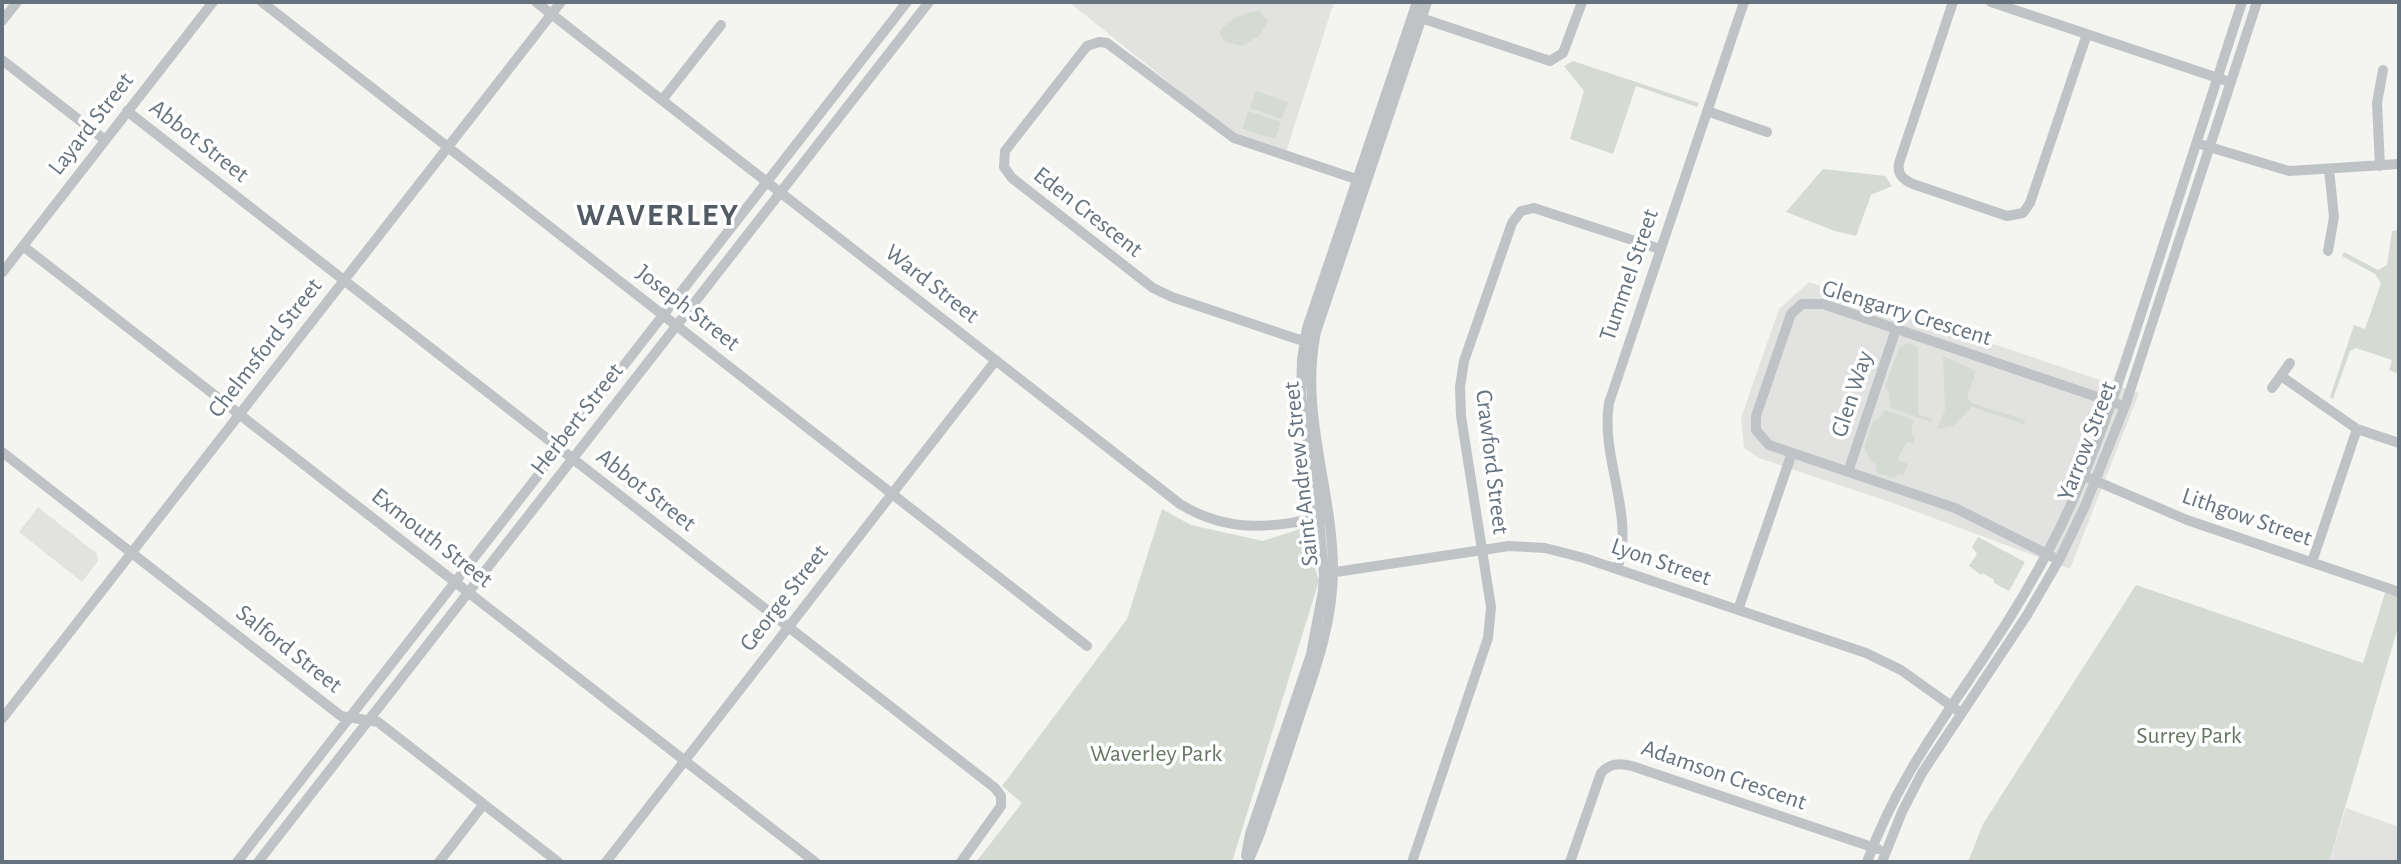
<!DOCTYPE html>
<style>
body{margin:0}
#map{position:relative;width:2401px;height:864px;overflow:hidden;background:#f4f4f1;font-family:"Alegreya Sans",sans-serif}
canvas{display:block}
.frame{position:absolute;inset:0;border:4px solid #66737f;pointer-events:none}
</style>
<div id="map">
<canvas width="2401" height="864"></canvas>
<div class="frame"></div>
</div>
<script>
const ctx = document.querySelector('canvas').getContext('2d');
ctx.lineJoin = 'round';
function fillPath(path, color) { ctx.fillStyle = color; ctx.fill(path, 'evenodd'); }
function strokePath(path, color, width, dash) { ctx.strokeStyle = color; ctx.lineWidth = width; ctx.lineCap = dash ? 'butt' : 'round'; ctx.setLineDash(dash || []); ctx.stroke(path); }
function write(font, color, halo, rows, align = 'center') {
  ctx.font = font + ' "Alegreya Sans",sans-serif'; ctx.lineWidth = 7; ctx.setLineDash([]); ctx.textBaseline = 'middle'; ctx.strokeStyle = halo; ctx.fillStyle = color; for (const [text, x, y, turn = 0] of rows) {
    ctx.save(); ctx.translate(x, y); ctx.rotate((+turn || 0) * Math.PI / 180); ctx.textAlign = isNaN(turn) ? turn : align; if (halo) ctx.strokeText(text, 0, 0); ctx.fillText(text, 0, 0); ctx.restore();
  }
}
fillPath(new Path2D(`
 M1069,2H1334L1286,152L1233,134Z
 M1809,282L2139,393L2070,569L1893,503L1759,458L1744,448L1741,418L1779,309Z
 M38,507L97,554L98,561L82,582L19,532Z
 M2346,808L2399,827V862H2329Z`), '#e2e3e1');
fillPath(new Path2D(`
 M1260,11L1268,21L1259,36L1242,46L1225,42L1219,32C1231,18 1242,12 1260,11Z
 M1573,61L1699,103L1697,107L1636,86L1613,154L1570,139L1584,91L1564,66Z
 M1256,91L1288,102L1282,119L1250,108Z
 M1248,111L1281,122L1275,139L1242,129Z
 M1823,169L1885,176L1892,186L1871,195L1856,236L1835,231L1786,212Z
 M2399,230V374L2389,370L2392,360L2356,348L2350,351L2333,399L2330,397L2354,325L2365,329L2381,283L2375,274L2342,256L2344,252L2378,270L2387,265L2392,231Z
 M1908,343L1918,347V414L1932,419L1931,422L1891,408L1888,390L1885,387L1899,348Z
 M1943,356L1976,371L1967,398L1972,403L2026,420L2024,424L1972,407L1953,426L1937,429L1945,410Z
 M1884,410L1914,420L1911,432L1915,438L1913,444L1907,442L1897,459L1908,464L1903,476L1900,474L1894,478L1878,473L1875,469L1877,465L1870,461L1867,452L1864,448L1873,421L1878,420Z
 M1162,509L1191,525L1263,541L1303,528L1319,581L1232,862H976L1022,803L1002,786L1127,619Z
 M1978,537L2025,562L2009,591L1994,583V580L1983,573L1981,575L1969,566L1977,554L1972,547Z
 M2136,585L2363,663L2386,590L2399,594V624L2329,862H1968L1983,824Z`), '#d5dbd2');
strokePath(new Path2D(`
 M262,2L1087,646
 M536,2L1180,504C1231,535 1273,527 1329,516
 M1953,2L1900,160C1896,172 1901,179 1913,184L2007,216L2023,213L2030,203L2087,34
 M1991,2L2224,80
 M1415,16L1550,61L1563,53L1582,2
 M2,21L17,2
 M2,60L105,140
 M662,100L721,25
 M127,111L995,788L1001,796V806L961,862
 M1707,111L1767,132
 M2203,145L2289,171L2399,164
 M2380,166L2377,103L2383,70
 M23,246L815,862
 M2328,251L2334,217L2329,169
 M2,273L213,2
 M1311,342L1297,339L1172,297L1153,288L1012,178L1004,167L1005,151L1087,46L1099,42L1107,43L1234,138L1362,181
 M2281,376L2357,429L2399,443
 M2272,388L2290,363
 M2,452L341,716L378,722L558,862
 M1848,472L1896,329
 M2089,478L2187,520L2399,592
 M2053,557L1955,508L1769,445L1756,430V416L1791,314L1802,304H1823L2118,404
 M2312,562L2357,429
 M1617,569C1636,517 1600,458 1609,403L1744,2
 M1329,573L1509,546L1545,548L1584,558L1866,653L1901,670L1957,710
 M1738,610L1792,453
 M2,719L561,2
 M1246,856L1250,834L1311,654L1323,591L1324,574L1319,518L1301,395L1302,359L1307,328L1417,2
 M237,862L907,2
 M258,862L929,2
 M439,862L483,805
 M606,862L996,360
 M1248,862L1259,836C1273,796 1287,756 1300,715C1316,668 1333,621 1333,570C1333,490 1299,413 1316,332L1427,2
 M1412,862L1488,638L1491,607L1461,416L1460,387L1464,361L1512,223L1521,211L1534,208L1660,249
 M1570,862L1601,773C1610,763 1619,763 1632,766L1878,849
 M1867,862C1895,784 1940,724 1985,656C2013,615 2038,572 2060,528C2100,446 2126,360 2154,274C2183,183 2213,93 2242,2
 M1882,862L1902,812L1922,773L2027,615L2059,560L2085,506L2125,406L2257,2`), '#c0c3c6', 10);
write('24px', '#66737f', '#fff', [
 ["Layard Street",91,124,-52],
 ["Abbot Street",199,141,38],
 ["Eden Crescent",1088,212,38],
 ["Tummel Street",1629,275,-71],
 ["Ward Street",932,284,38],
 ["Joseph Street",688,308,38],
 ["Glengarry Crescent",1907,313,17],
 ["Chelmsford Street",265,348,-52],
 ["Glen Way",1852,394,-72],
 ["Herbert Street",577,419,-52],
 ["Yarrow Street",2087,441,-69],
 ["Crawford Street",1492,462,83],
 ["Saint Andrew Street",1301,474,-96],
 ["Abbot Street",646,490,38],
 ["Lithgow Street",2247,517,19],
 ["Exmouth Street",432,538,38],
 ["Lyon Street",1661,562,19],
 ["George Street",784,598,-52],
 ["Salford Street",289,649,38],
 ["Adamson Crescent",1724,775,19]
]);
write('24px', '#677764', '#fff', [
 ["Surrey Park",2189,736],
 ["Waverley Park",1156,754]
]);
ctx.letterSpacing = '2px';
write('bold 32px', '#535c65', '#fff', [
 ["WAVERLEY",658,215]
]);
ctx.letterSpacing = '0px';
</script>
